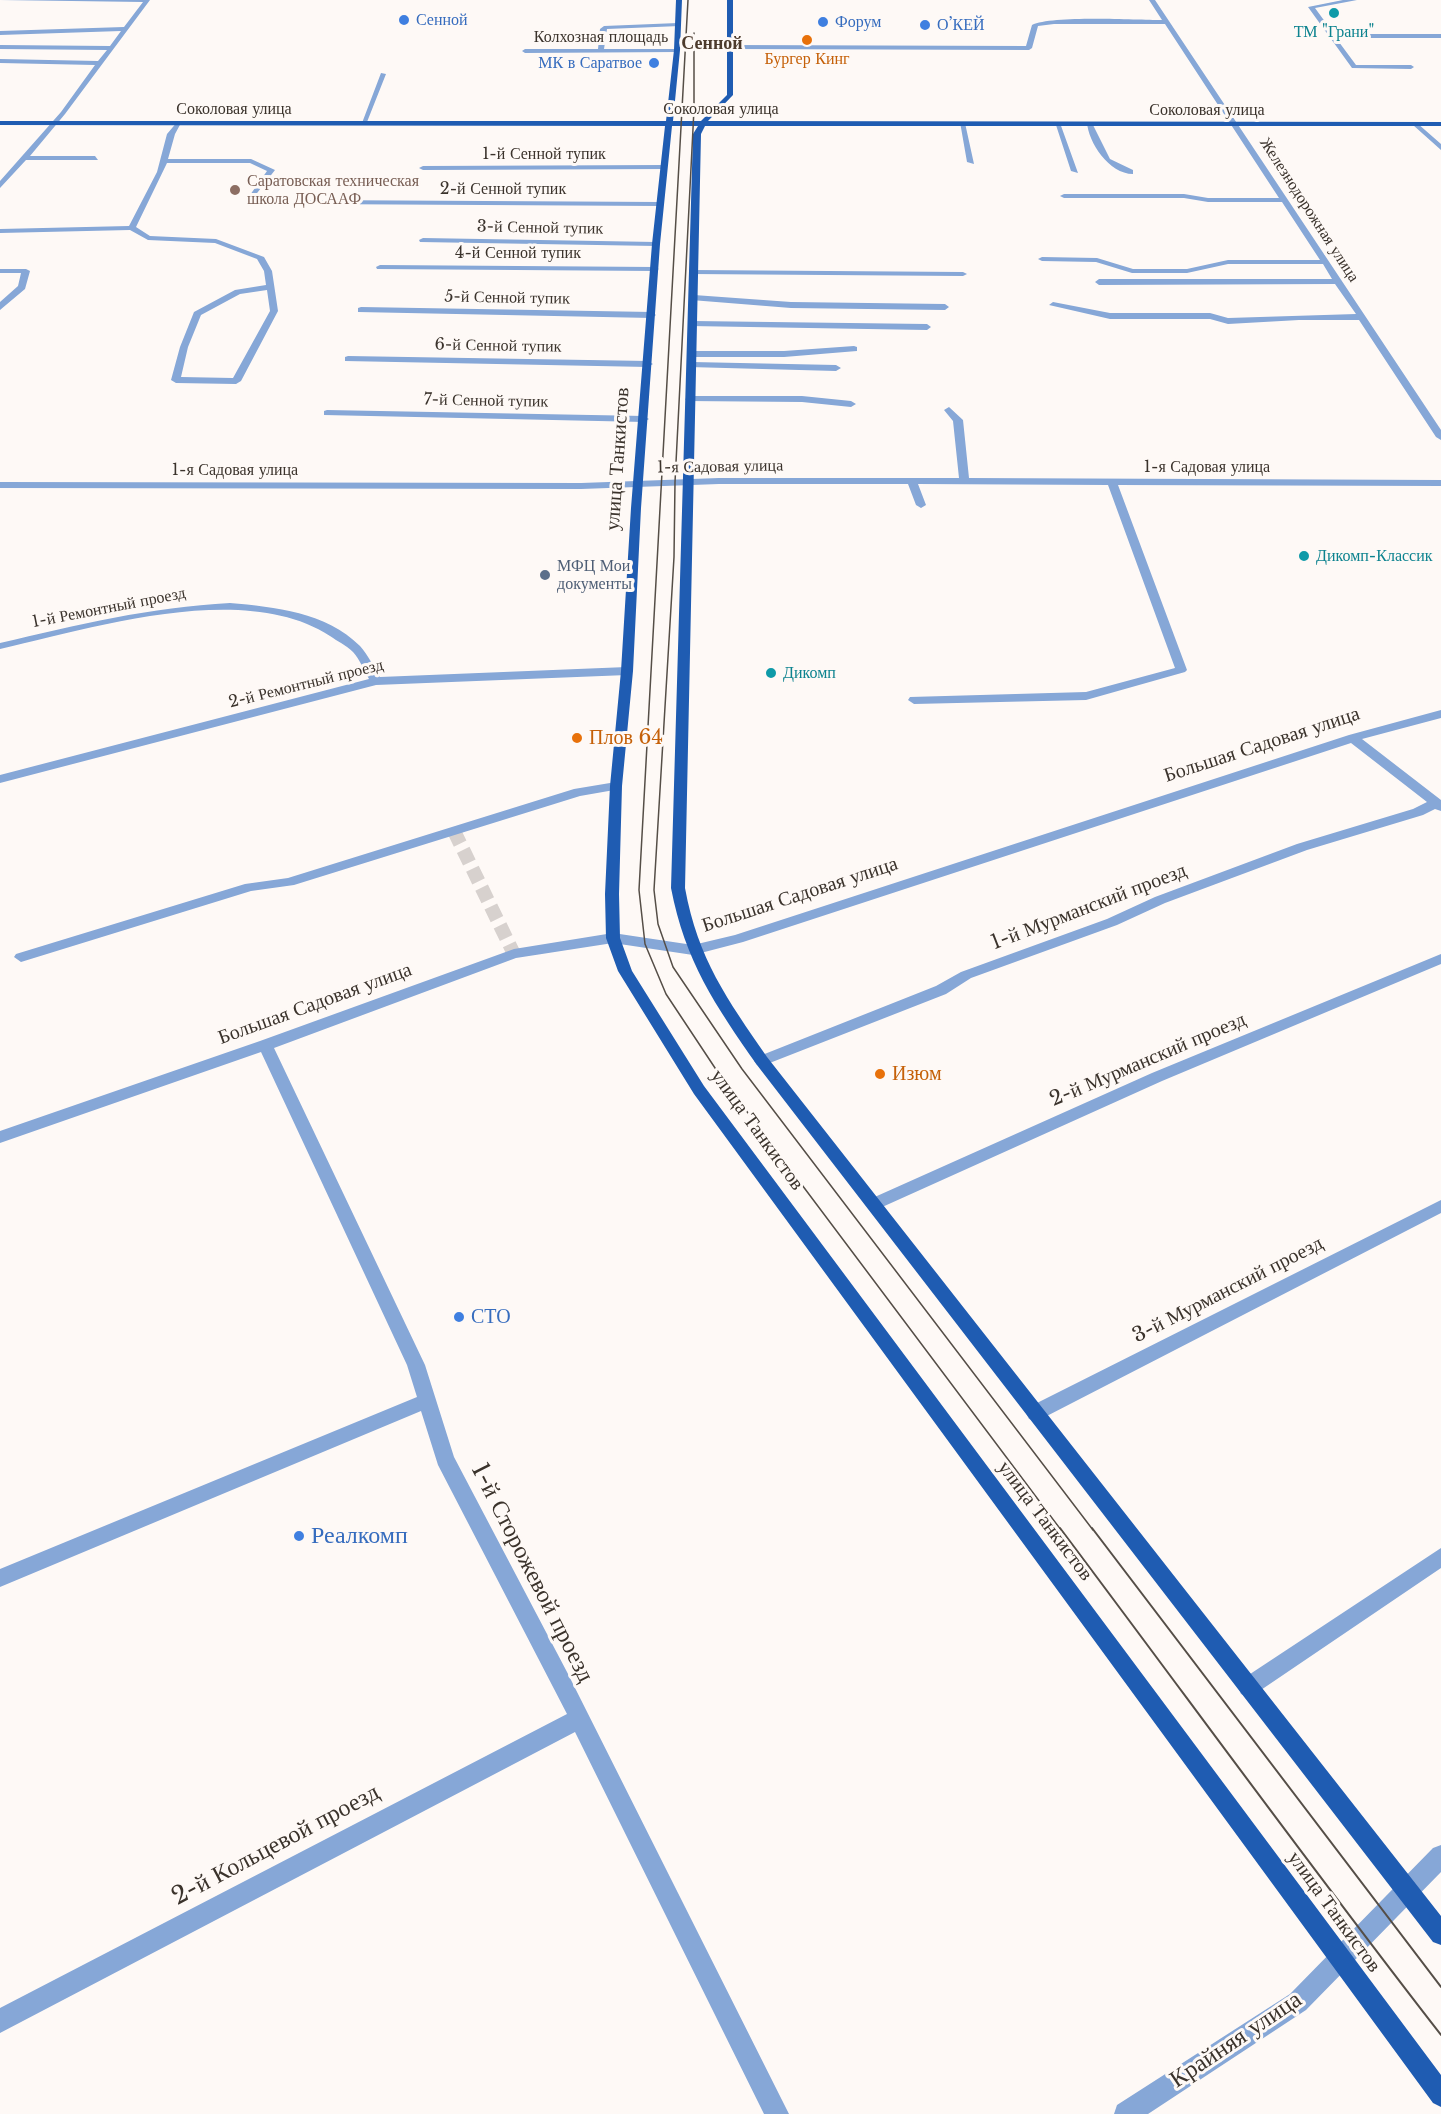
<!DOCTYPE html>
<meta charset="utf-8">
<style>
body{margin:0}
canvas{display:block;background:#fef9f6}
</style>
<canvas width="1441" height="2114"></canvas>
<script>
const ctx = document.querySelector('canvas').getContext('2d');
ctx.lineJoin = 'round';
function strokePath(path, color, width, dash) { ctx.strokeStyle = color; ctx.lineWidth = width; ctx.lineCap = dash ? 'butt' : 'round'; ctx.setLineDash(dash || []); ctx.stroke(path); }
function fillPath(path, color) { ctx.fillStyle = color; ctx.fill(path, 'evenodd'); }
function write(font, color, halo, rows, align = 'center') {
  ctx.font = font + ' "Libre Baskerville",serif'; ctx.lineWidth = 6; ctx.setLineDash([]); ctx.textBaseline = 'middle'; ctx.strokeStyle = halo; ctx.fillStyle = color; for (const [text, x, y, turn = 0] of rows) {
    ctx.save(); ctx.translate(x, y); ctx.rotate((+turn || 0) * Math.PI / 180); ctx.textAlign = isNaN(turn) ? turn : align; if (halo) ctx.strokeText(text, 0, 0); ctx.fillText(text, 0, 0); ctx.restore();
  }
}
strokePath(new Path2D(`
 M454,831L514,954`), '#d7d1ce', 14, [14, 7]);
fillPath(new Path2D(`
 M0,0H150L65,114L30,156H95L98,160H26L0,188V181L61,112L95,65L0,63V59L98,61L107,50L0,49V45L110,46L121,31L0,35V31L124,27L143,2Z
 M1149,0H1155L1441,430V440L1436,437L1359,320H1299L1228,324L1210,319H1110L1049,305L1053,302L1110,313H1210L1228,318L1356,314L1335,284L1099,285L1095,282L1099,279H1332L1323,264H1228L1187,273H1132L1096,262L1042,261L1038,259L1042,257L1097,258L1133,269H1187L1228,260H1320L1282,202H1208L1184,198H1064L1060,196L1064,194H1184L1208,198H1279L1165,24H1054L1038,26L1032,48L1029,50L731,49L728,47L731,45L1026,46L1032,25C1052,15 1135,20 1162,20Z
 M1343,0H1357L1315,8L1334,34H1441V38H1336L1356,65H1411L1414,67L1411,69L1352,68L1308,7Z
 M678,23L680,26L607,29L604,49H679L677,52L525,53L522,51L525,49H598L600,29L604,26Z
 M381,73L386,74L367,122L362,123Z
 M178,121L181,123L175,134L168,159H251L275,170L254,197L250,195L267,171L250,163H167L136,227L150,236L216,239L264,257L272,271L278,311L241,381L236,384L176,383L171,380L180,347L194,312L235,290L266,285L264,271L257,259L215,243L148,240L130,230L0,233V229L129,226L157,172L167,134ZM267,290L270,311L233,378L181,377L188,347L201,315L240,294Z
 M960,122L965,123L974,164L967,162Z
 M1055,122L1060,123L1078,173L1071,171Z
 M1087,122L1092,123L1110,159L1133,170V174C1109,174 1088,142 1087,122Z
 M1413,123H1417L1441,144V150L1413,125Z
 M664,165L667,169L423,170L419,168L423,166Z
 M310,200L660,202L664,204L660,206L307,204V200Z
 M423,238L656,242L660,244L656,246L420,242L419,240Z
 M380,265L655,267L659,269L655,271L377,269L376,267Z
 M0,269H26L30,271L25,289L0,310V302L18,286L21,273H0Z
 M694,270L963,272L967,274L963,276L691,274L690,272Z
 M694,295L791,302L945,304L949,307L945,310L791,308L691,300V296Z
 M361,307L652,312L656,315L652,318L358,312V308Z
 M693,321L927,324L931,327L927,330L690,326V322Z
 M854,346L857,347V351L784,357H693L689,354L693,351H784Z
 M348,356L648,361L653,364L648,367L345,361V357Z
 M692,362L836,365L841,368L836,371L689,367L687,365Z
 M690,396H802L851,401L856,404L851,407L802,402L687,401L685,399Z
 M949,407L963,420L969,478L1441,480V486L1118,485L1187,670L1185,672L1086,700L914,704L908,700L910,697L1086,692L1175,668L1108,485L918,484L926,505L921,508L916,505L908,484H719L581,489L0,488V482L581,483L719,478H959L953,421L944,410Z
 M327,410L644,416L649,419L644,422L324,415V411Z
 M230,603C275,607 326,612 360,646C368,655 374,667 380,677L627,667L633,671L627,675L376,685L0,783V775L369,679C364,670 360,660 353,652C346,645 337,641 330,636C244,580 93,628 0,649V643C77,625 151,607 230,603Z
 M1441,710V718L1362,739L1441,800V811L1435,809L1423,815L1307,850L1165,903L1117,925L971,978L946,994L762,1066L757,1065L754,1061L757,1057L936,986L961,972L1107,919L1155,897L1297,844L1413,809L1427,802L1351,743L743,942L693,955L613,943L516,958L274,1048L425,1365L454,1457L567,1672L789,2114H764L575,1732L0,2033V2008L567,1714L438,1465L421,1411L0,1587V1569L417,1397L407,1365L261,1052L0,1143V1131L260,1041L514,949L613,933L693,945L735,935L1349,735Z
 M616,782L622,786L620,789L580,796L294,885L251,891L21,962L14,957L16,954L245,884L288,878L574,789Z
 M1441,954V964L1162,1081L880,1208L874,1210L868,1208L866,1204L868,1200L1152,1073Z
 M1441,1200V1213L1041,1419L1035,1421L1029,1419L1026,1413L1029,1407Z
 M1441,1548V1568L1255,1694L1248,1697L1241,1694L1238,1687L1241,1680Z
 M1441,1845V1872L1306,2010L1148,2114H1114L1117,2105L1290,1994L1433,1848Z`), '#86a7d7');
fillPath(new Path2D(`
 M676,0H682L680,50L673,121H701L727,95V0H733V95L708,121L1441,122V126H705L701,134L685,888C698,959 727,999 767,1057L1441,1916V1945L1433,1942L757,1065C715,1005 685,961 671,888L693,134L698,126H672L660,244L641,508L633,671L622,786L619,894L620,938L632,971L704,1086L1441,2075V2107L1433,2103L694,1094L618,971L606,938L605,894L610,786L621,671L631,508L652,244L665,126L0,125V121H666L674,50Z`), '#1f5cb2');
strokePath(new Path2D(`
 M688,0L639,890L645,944L666,994L721,1077L1061,1530
 M694,33V109L675,482L674,557L654,890L658,924L673,967L742,1069L1093,1530`), '#554e47', 1.5);
strokePath(new Path2D(`
 M1060,1528C1187,1697 1311,1868 1441,2035
 M1092,1528L1441,1987`), '#554e47', 2);
for (const [x, y, r, color] of [
 [1334,13,6,"#0f9aa8"],
 [404,20,6,"#3f7fe0"],
 [823,22,6,"#3f7fe0"],
 [925,25,6,"#3f7fe0"],
 [807,40,6,"#e8710a"],
 [654,63,6,"#3f7fe0"],
 [235,190,6,"#8d6e63"],
 [1304,556,6,"#0f9aa8"],
 [545,575,6,"#5c6f8a"],
 [771,673,6,"#0f9aa8"],
 [577,738,6,"#e8710a"],
 [880,1074,6,"#e8710a"],
 [459,1317,6,"#3f7fe0"],
 [299,1536,6,"#3f7fe0"]
]) { const dot = new Path2D(); dot.arc(x, y, r, 0, 2 * Math.PI); ctx.fillStyle = color; ctx.fill(dot); strokePath(dot, '#fef9f6', 2); }
write('16px', '#366cbe', '#fef9f6', [
 ["Сенной",416,20],
 ["Форум",835,22],
 ["О’КЕЙ",937,25],
 ["МК в Саратвое",642,63,"right"]
], 'left');
write('16px', '#0d838f', '#fef9f6', [
 ["ТМ \"Грани\"",1334,32,"center"],
 ["Дикомп-Классик",1316,556],
 ["Дикомп",783,673]
], 'left');
write('16px', '#3b332c', '#fef9f6', [
 ["Колхозная площадь",601,37],
 ["Соколовая улица",234,109],
 ["Соколовая улица",721,109],
 ["Соколовая улица",1207,110],
 ["1-й Сенной тупик",544,154],
 ["2-й Сенной тупик",503,189],
 ["Железнодорожная улица",1309,210,57],
 ["3-й Сенной тупик",540,228,1],
 ["4-й Сенной тупик",518,253],
 ["5-й Сенной тупик",507,298,1],
 ["6-й Сенной тупик",498,346,1],
 ["7-й Сенной тупик",486,401,1],
 ["1-я Садовая улица",720,467,-1],
 ["1-я Садовая улица",1207,467],
 ["1-я Садовая улица",235,470],
 ["1-й Ремонтный проезд",109,608,-11],
 ["2-й Ремонтный проезд",306,684,-14]
]);
write('16px', '#c56008', '#fef9f6', [
 ["Бургер Кинг",807,59]
]);
write('16px', '#785e54', '#fef9f6', [
 ["Саратовская техническая",247,181],
 ["школа ДОСААФ",247,199]
], 'left');
write('16px', '#4e5e75', '#fef9f6', [
 ["МФЦ Мои",557,566],
 ["документы",557,584]
], 'left');
write('bold 18px', '#4d3b2d', '#fef9f6', [
 ["Сенной",712,44]
]);
write('20px', '#3b332c', '#fef9f6', [
 ["улица Танкистов",618,459,-86],
 ["Большая Садовая улица",1262,745,-18],
 ["Большая Садовая улица",800,895,-18],
 ["1-й Мурманский проезд",1089,907,-21],
 ["Большая Садовая улица",315,1004,-20],
 ["2-й Мурманский проезд",1148,1060,-23],
 ["улица Танкистов",757,1130,54],
 ["3-й Мурманский проезд",1228,1290,-27],
 ["улица Танкистов",1045,1521,53],
 ["улица Танкистов",1334,1912,54]
]);
write('20px', '#c56008', '#fef9f6', [
 ["Плов 64",589,738],
 ["Изюм",892,1074]
], 'left');
write('20px', '#366cbe', '#fef9f6', [
 ["СТО",471,1317]
], 'left');
write('24px', '#366cbe', '#fef9f6', [
 ["Реалкомп",311,1536]
], 'left');
write('24px', '#3b332c', '#fef9f6', [
 ["1-й Сторожевой проезд",532,1573,63],
 ["2-й Кольцевой проезд",276,1845,-28],
 ["Крайняя улица",1236,2040,-34]
]);
</script>
